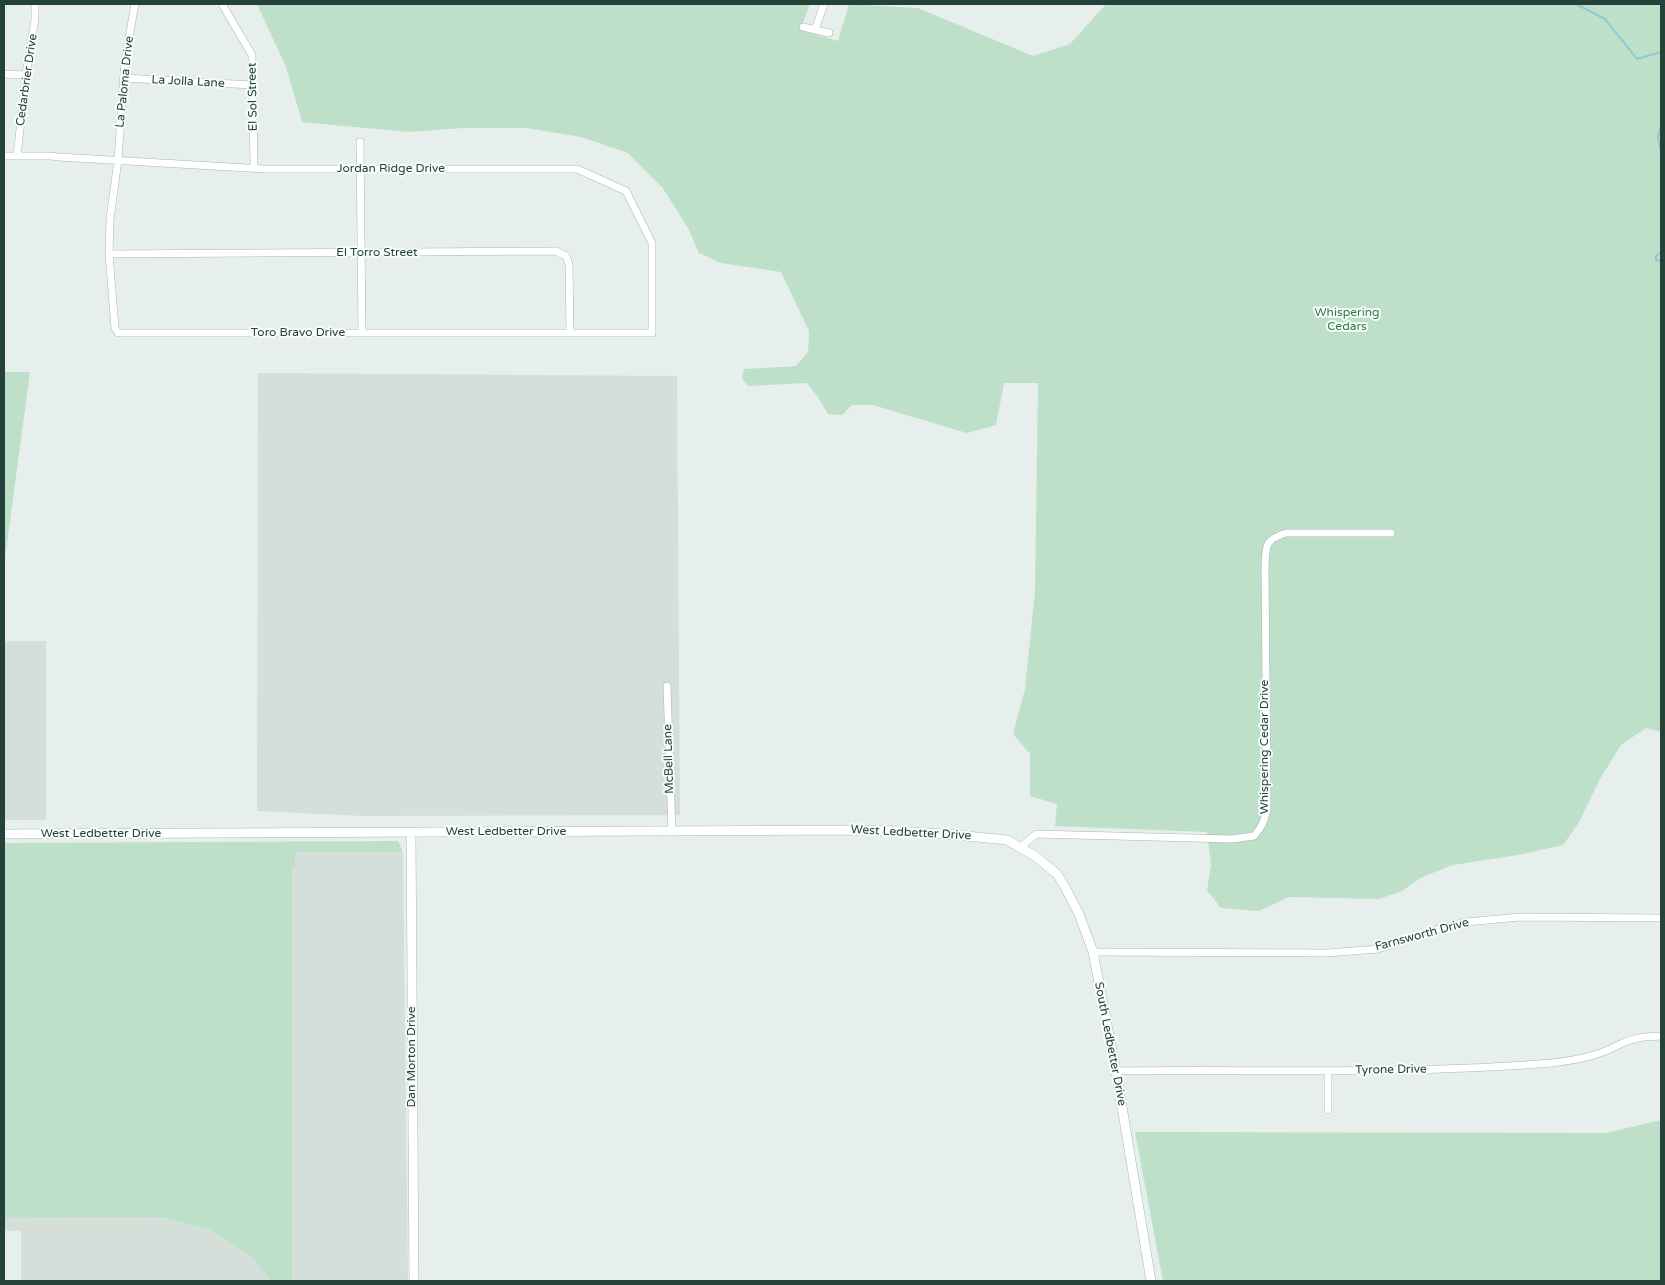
<!DOCTYPE html>
<style>
body{margin:0}
#map{position:relative;width:1665px;height:1285px;overflow:hidden;background:#e6efeb;font-family:"Varela Round",sans-serif}
canvas{display:block}
.frame{position:absolute;inset:0;border:5px solid #24423a;pointer-events:none}
</style>
<div id="map">
<canvas width="1665" height="1285"></canvas>
<div class="frame"></div>
</div>
<script>
const ctx = document.querySelector('canvas').getContext('2d');
ctx.lineJoin = 'round';
function fillPath(path, color) { ctx.fillStyle = color; ctx.fill(path, 'evenodd'); }
function strokePath(path, color, width, dash) { ctx.strokeStyle = color; ctx.lineWidth = width; ctx.lineCap = dash ? 'butt' : 'round'; ctx.setLineDash(dash || []); ctx.stroke(path); }
function write(font, color, halo, rows, align = 'center') {
  ctx.font = font + ' "Varela Round",sans-serif'; ctx.lineWidth = 4; ctx.setLineDash([]); ctx.textBaseline = 'middle'; ctx.strokeStyle = halo; ctx.fillStyle = color; for (const [text, x, y, turn = 0] of rows) {
    ctx.save(); ctx.translate(x, y); ctx.rotate((+turn || 0) * Math.PI / 180); ctx.textAlign = isNaN(turn) ? turn : align; if (halo) ctx.strokeText(text, 0, 0); ctx.fillText(text, 0, 0); ctx.restore();
  }
}
fillPath(new Path2D(`
 M258,373L677,376L680,815L363,816L257,811Z
 M4,641H46V820H4Z
 M295,852H403L408,1281H292V868L295,867Z
 M158,1217L208,1229L251,1256L271,1281H21V1231H4V1218Z`), '#d4dfda');
fillPath(new Path2D(`
 M257,4H810L800,30L838,41L849,4L918,8L1033,56L1070,44L1106,4H1661V732L1646,728L1621,745L1600,779L1578,824L1563,845L1518,855L1453,865L1420,878L1402,891L1379,899L1289,897L1259,911L1221,908L1207,890L1211,865L1207,832L1055,826L1057,804L1030,796V754L1013,734L1025,689L1035,592L1038,383H1004L996,425L967,433L873,405H852L842,415L828,414L817,396L807,383L748,386L742,378L744,369L796,366L808,352L809,331L781,272L721,263L699,253L688,228L662,187L628,153L581,137L526,128H463L408,132L302,122L286,67Z
 M4,372H30L4,566Z
 M398,841L403,852H295V868H292V1281H271L251,1256L208,1229L159,1217L4,1218V843Z
 M1661,1120V1281H1163L1135,1132L1606,1133Z`), '#bfe0c8');
strokePath(new Path2D(`
 M1576,4L1605,19L1637,59L1661,52
 M1661,125L1658,137L1661,153
 M1661,252L1656,256V260L1661,261`), '#8ec9d4', 2);
const minor = new Path2D(`
 M222,4L252,55L254,168
 M803,27L829,33
 M815,30L824,4
 M4,74L26,75
 M123,78L252,85
 M360,142L362,333
 M4,156H51L58,157L265,169H577L626,191L652,243V333H118L115,328L109,254L110,219L118,160L125,60L135,4
 M17,156L26,75L35,19V4
 M109,254L556,251L566,256L569,264L570,333
 M667,686L672,832
 M1021,847L1036,834L1232,839L1254,836C1262,827 1265,820 1267,808L1265,567C1266,546 1264,540 1286,533H1391
 M1093,952L1327,953L1378,949L1442,928L1466,922L1520,917L1661,918
 M1116,1071C1261,1069 1407,1075 1552,1063C1569,1061 1584,1059 1600,1053C1613,1049 1624,1040 1639,1038C1646,1036 1654,1037 1661,1036
 M1328,1071V1110`);
const tertiary = new Path2D(`
 M411,833L414,1281
 M4,834L865,830L898,831L957,835L1007,840L1035,856L1057,874L1065,887L1079,914L1093,952L1116,1071L1151,1281`);
strokePath(minor, '#a8b8b2', 8);
strokePath(tertiary, '#a8b8b2', 10);
strokePath(minor, '#fff', 7);
strokePath(tertiary, '#fff', 9);
write('12px', '#24423a', '#f7fbf9', [
 ["Cedarbrier Drive",27,80,-82],
 ["La Paloma Drive",125,82,-84],
 ["La Jolla Lane",188,82,3],
 ["El Sol Street",253,97,-91],
 ["Jordan Ridge Drive",391,169],
 ["El Torro Street",377,253],
 ["Toro Bravo Drive",298,333],
 ["Whispering Cedar Drive",1265,747,-90],
 ["McBell Lane",669,759,-92],
 ["West Ledbetter Drive",506,832],
 ["West Ledbetter Drive",911,833,3],
 ["West Ledbetter Drive",101,834],
 ["Farnsworth Drive",1422,935,-15],
 ["South Ledbetter Drive",1110,1044,79],
 ["Dan Morton Drive",412,1057,-90],
 ["Tyrone Drive",1391,1070,-1]
]);
write('12px', '#2d7a4b', '#f7fbf9', [
 ["Whispering",1347,313],
 ["Cedars",1347,327]
]);
</script>
